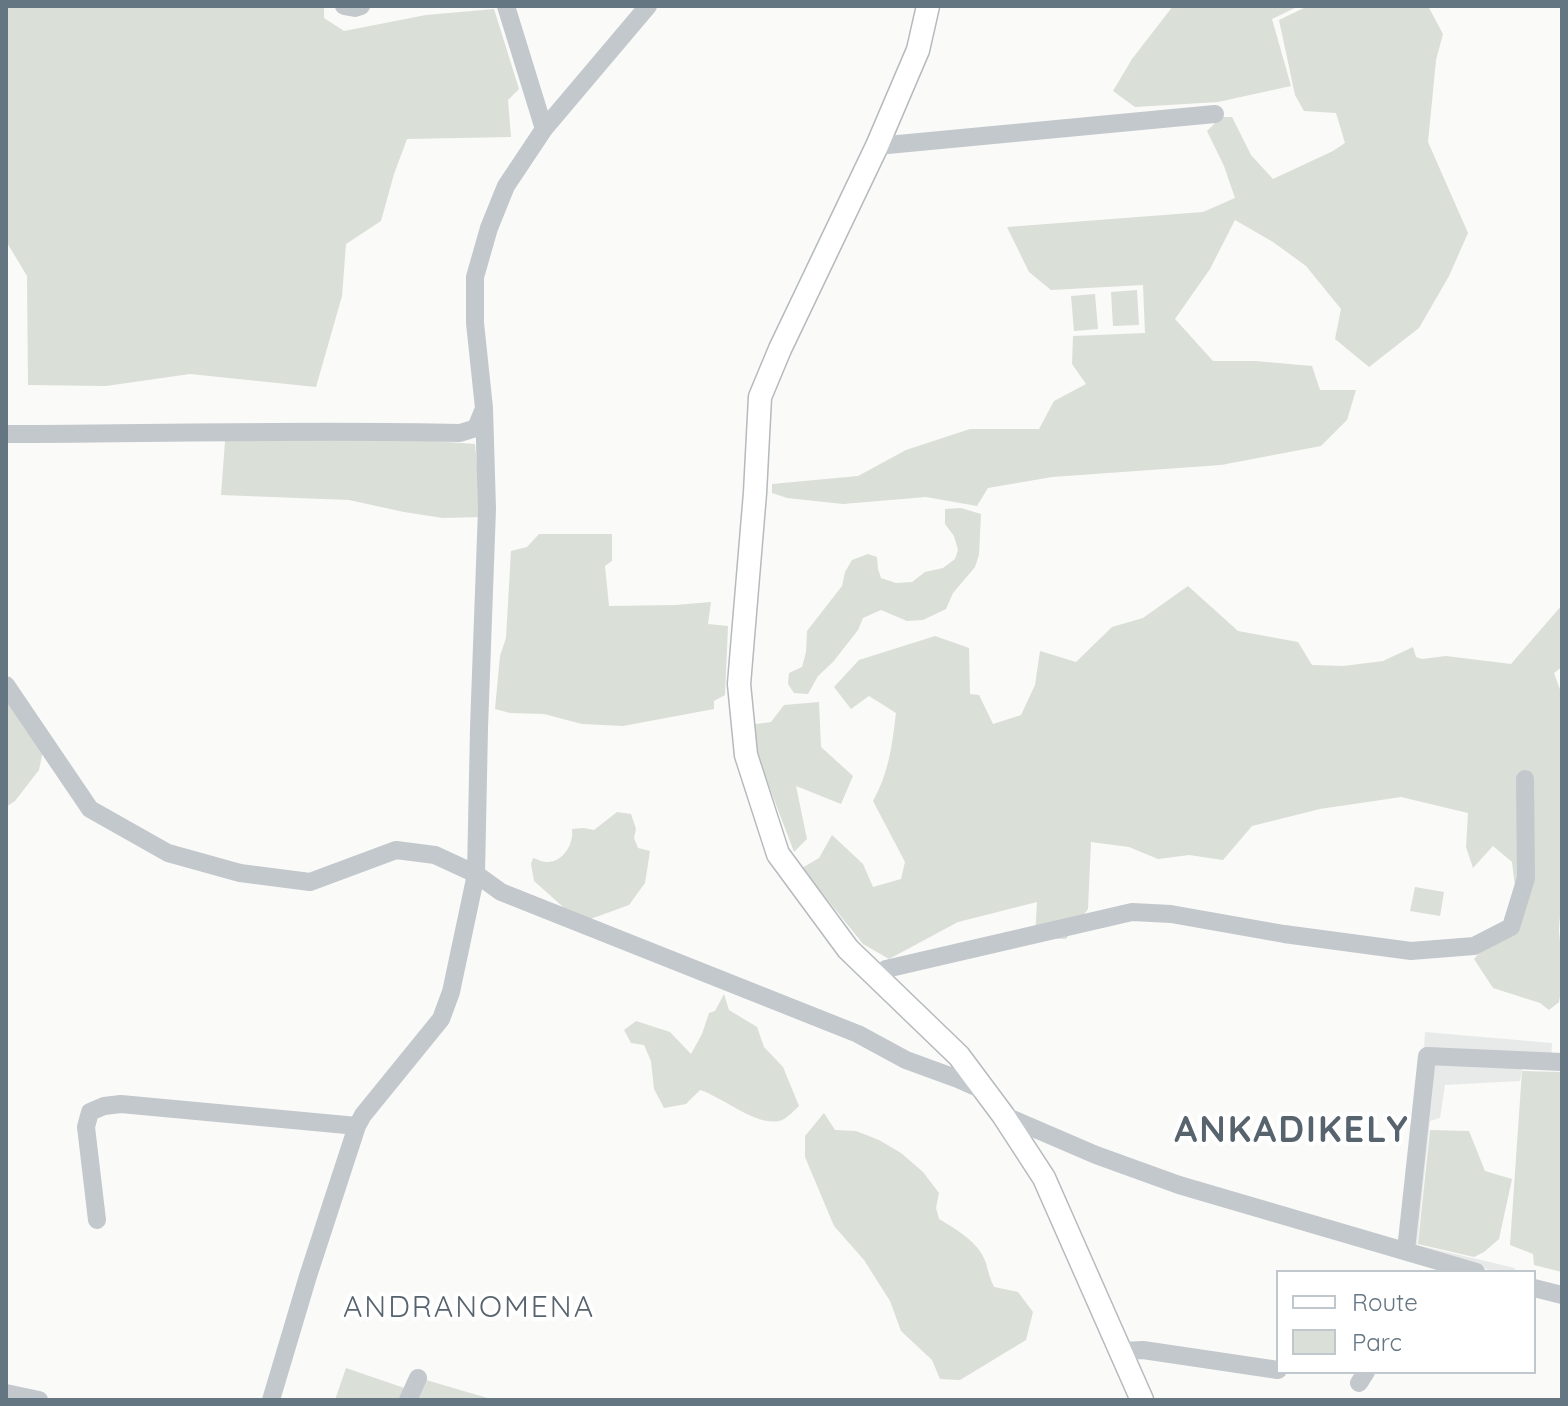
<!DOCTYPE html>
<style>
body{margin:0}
#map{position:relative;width:1568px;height:1406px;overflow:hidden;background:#fafaf8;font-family:Quicksand,sans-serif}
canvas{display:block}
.frame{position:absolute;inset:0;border:8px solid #657683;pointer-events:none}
.legend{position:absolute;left:1276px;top:1270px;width:260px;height:104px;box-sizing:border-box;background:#fff;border:2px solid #c1c8cd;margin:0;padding:10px 14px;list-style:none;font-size:24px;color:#657683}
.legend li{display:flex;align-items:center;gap:16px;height:40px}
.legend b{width:40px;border:2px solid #c1c8cd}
</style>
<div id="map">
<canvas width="1568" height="1406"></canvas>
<div class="frame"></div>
<ul class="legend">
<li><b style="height:10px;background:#fff"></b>Route</li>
<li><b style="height:22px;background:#dadfd7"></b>Parc</li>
</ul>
</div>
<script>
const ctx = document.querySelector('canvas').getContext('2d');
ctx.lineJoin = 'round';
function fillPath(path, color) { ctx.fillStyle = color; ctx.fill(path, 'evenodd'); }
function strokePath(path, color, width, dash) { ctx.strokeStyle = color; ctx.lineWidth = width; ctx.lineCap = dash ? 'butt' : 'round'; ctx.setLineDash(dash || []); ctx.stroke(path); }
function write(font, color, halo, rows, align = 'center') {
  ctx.font = font + ' Quicksand,sans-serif'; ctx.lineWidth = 8; ctx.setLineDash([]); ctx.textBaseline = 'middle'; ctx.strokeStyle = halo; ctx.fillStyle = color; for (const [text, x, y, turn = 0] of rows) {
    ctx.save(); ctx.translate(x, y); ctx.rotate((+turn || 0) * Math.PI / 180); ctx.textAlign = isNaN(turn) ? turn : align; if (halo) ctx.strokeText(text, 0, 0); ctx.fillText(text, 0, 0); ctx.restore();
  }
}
fillPath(new Path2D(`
 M1425,1032L1552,1043L1551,1059L1424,1048Z
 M1428,1064H1523L1520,1081L1445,1085L1440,1118L1430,1121L1417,1245L1515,1268V1272H1497L1413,1249Z`), '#e8e9e9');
fillPath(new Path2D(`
 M6,6H324V18L344,31L426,15L494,9L519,89L508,100L511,137L407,139L394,174L381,221L346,244L342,296L316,387L190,374L106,386L28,385L27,276L6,241Z
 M1173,6H1299L1272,19L1291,86L1218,102L1135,107L1113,91L1132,59Z
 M1308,6H1428L1443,34L1436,60L1428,142L1468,233L1449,276L1419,328L1369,367L1335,339L1341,309L1306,266L1273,242L1235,220L1210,269L1175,319L1213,361H1255L1312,366L1320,390H1356L1347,420L1321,446L1221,465L1052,477L988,488L977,506L926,497L843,504L787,498L772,493V484L858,476L906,450L970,429H1039L1054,401L1086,384L1072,364L1073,336L1145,333L1143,285L1051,290L1029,272L1007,227L1203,212L1235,198L1224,166L1207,131L1221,117H1232L1251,155L1273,179L1333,151L1345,143L1336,113L1304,111L1295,95L1279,20Z
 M1137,290L1139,325L1113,326L1111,292Z
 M1095,294L1098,329L1074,331L1071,296Z
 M405,439L475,444L482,517L443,518L404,512L349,500L221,495L225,441Z
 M961,508L981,514L979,555L975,567L953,593L946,609L923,620L907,621L881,610L863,618L858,630L833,662L818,676L808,694L794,693L788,684L789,673L802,667L806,652L807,631L842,586L845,572L852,560L868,554L877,557L878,569L881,578L896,583L912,582L925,572L943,568L955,559L958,550L954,536L945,524V509Z
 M539,534H612V561L605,566L609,606L675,605L711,602L708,624L728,626L725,695L714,701V709L623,726L582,724L544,714L510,713L495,709L500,656L506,638L511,551L527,547Z
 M1188,586L1238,631L1298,642L1312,665L1343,666L1383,661L1413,647L1416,657L1422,659L1446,656L1511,664L1562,605V667L1554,673L1562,695V899C1561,910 1559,921 1559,931C1561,956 1564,978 1559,1002L1549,1010L1540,1003L1493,988L1474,959L1502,926L1515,886L1512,862L1493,846L1473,868L1466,847L1468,813L1401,797L1320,809L1252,826L1223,860L1189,855L1158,859L1129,847L1091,842L1088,909L1066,939L1035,938L1037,902L958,922L889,959L863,944L802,868L819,858L832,835L863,864L873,887L901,879L905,862L873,801C889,772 892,746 896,713L869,696L851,709L834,687L859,660L935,636L969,648L970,694L979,695L993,724L1021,715L1035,685L1040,651L1076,662L1112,627L1143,618Z
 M6,698L43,751L39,770L15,801L6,807Z
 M819,702L821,747L853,776L841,804L796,786L807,839L794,852L761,765L749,725L771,722L784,705Z
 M617,812L631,814L636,829L634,838L638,848L650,851L645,883L629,905L585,921L571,914L534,881L531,864L533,858C537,859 542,862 546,862C563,863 574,844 572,829L584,828L594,830Z
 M1415,887L1444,892L1440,916L1410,911Z
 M724,994L729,1010L757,1027L764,1047L783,1067L799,1106C795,1110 789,1116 784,1119C762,1131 723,1097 700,1090L686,1104L664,1108L654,1089L651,1061L644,1045L631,1043L624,1030L636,1021L670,1032L691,1054L702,1034L709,1013L715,1011Z
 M1522,1071L1562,1072V1272L1534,1265L1533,1254L1510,1245Z
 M824,1113L835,1130L856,1131L879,1140L901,1153L923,1172L939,1193L936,1208L939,1219C957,1230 979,1242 986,1263C988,1271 990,1279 994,1287L1018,1292L1033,1312L1026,1340L960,1380L940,1379L932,1360L901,1331L890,1301L864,1260L834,1226L805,1157V1136Z
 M1430,1130L1469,1131L1485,1171L1512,1179L1499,1239L1484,1252L1474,1257L1418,1244Z
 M346,1368L419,1393L426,1380L491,1399V1400H335Z`), '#dadfd7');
const major = new Path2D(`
 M928,6L918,50L877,146L780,349L760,397L755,493L739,684L746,755L778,854L848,949L959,1056L1003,1115L1044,1178L1142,1400`);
strokePath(major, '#b5babe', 25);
strokePath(new Path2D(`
 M344,6L355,8L361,6
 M506,6L544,129
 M877,146L1215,114
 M6,434C157,434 308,429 460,433L476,428L483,411
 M6,685L90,809L168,853L240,873L310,882L396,850L435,855L476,874L501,892L858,1034L906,1060L958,1079L985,1091
 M877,977L886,969L1132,912L1171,914L1284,934L1411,951L1474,946L1511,927L1526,878L1525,779
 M1003,1115L1096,1155L1179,1185L1476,1272
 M97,1220L86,1127L90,1112L104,1106L121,1104L357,1126
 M1406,1250L1427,1056L1562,1062
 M1534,1288L1562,1295
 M1120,1351L1143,1350L1278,1370
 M1359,1383L1366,1372
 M6,1393L39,1400
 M271,1400L308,1276L357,1126L363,1115L441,1019L451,992L476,874L479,728L487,509L484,408L475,323V277L489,228L506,186L544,129L648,6
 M408,1400L418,1378`), '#c3c8cc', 18);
strokePath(major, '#fff', 22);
ctx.letterSpacing = '2px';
write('30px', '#57646e', '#fff', [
 ["ANDRANOMENA",469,1308]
]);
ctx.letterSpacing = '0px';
ctx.letterSpacing = '2px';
write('bold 36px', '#57646e', '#fff', [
 ["ANKADIKELY",1292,1131]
]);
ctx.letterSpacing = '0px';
</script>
